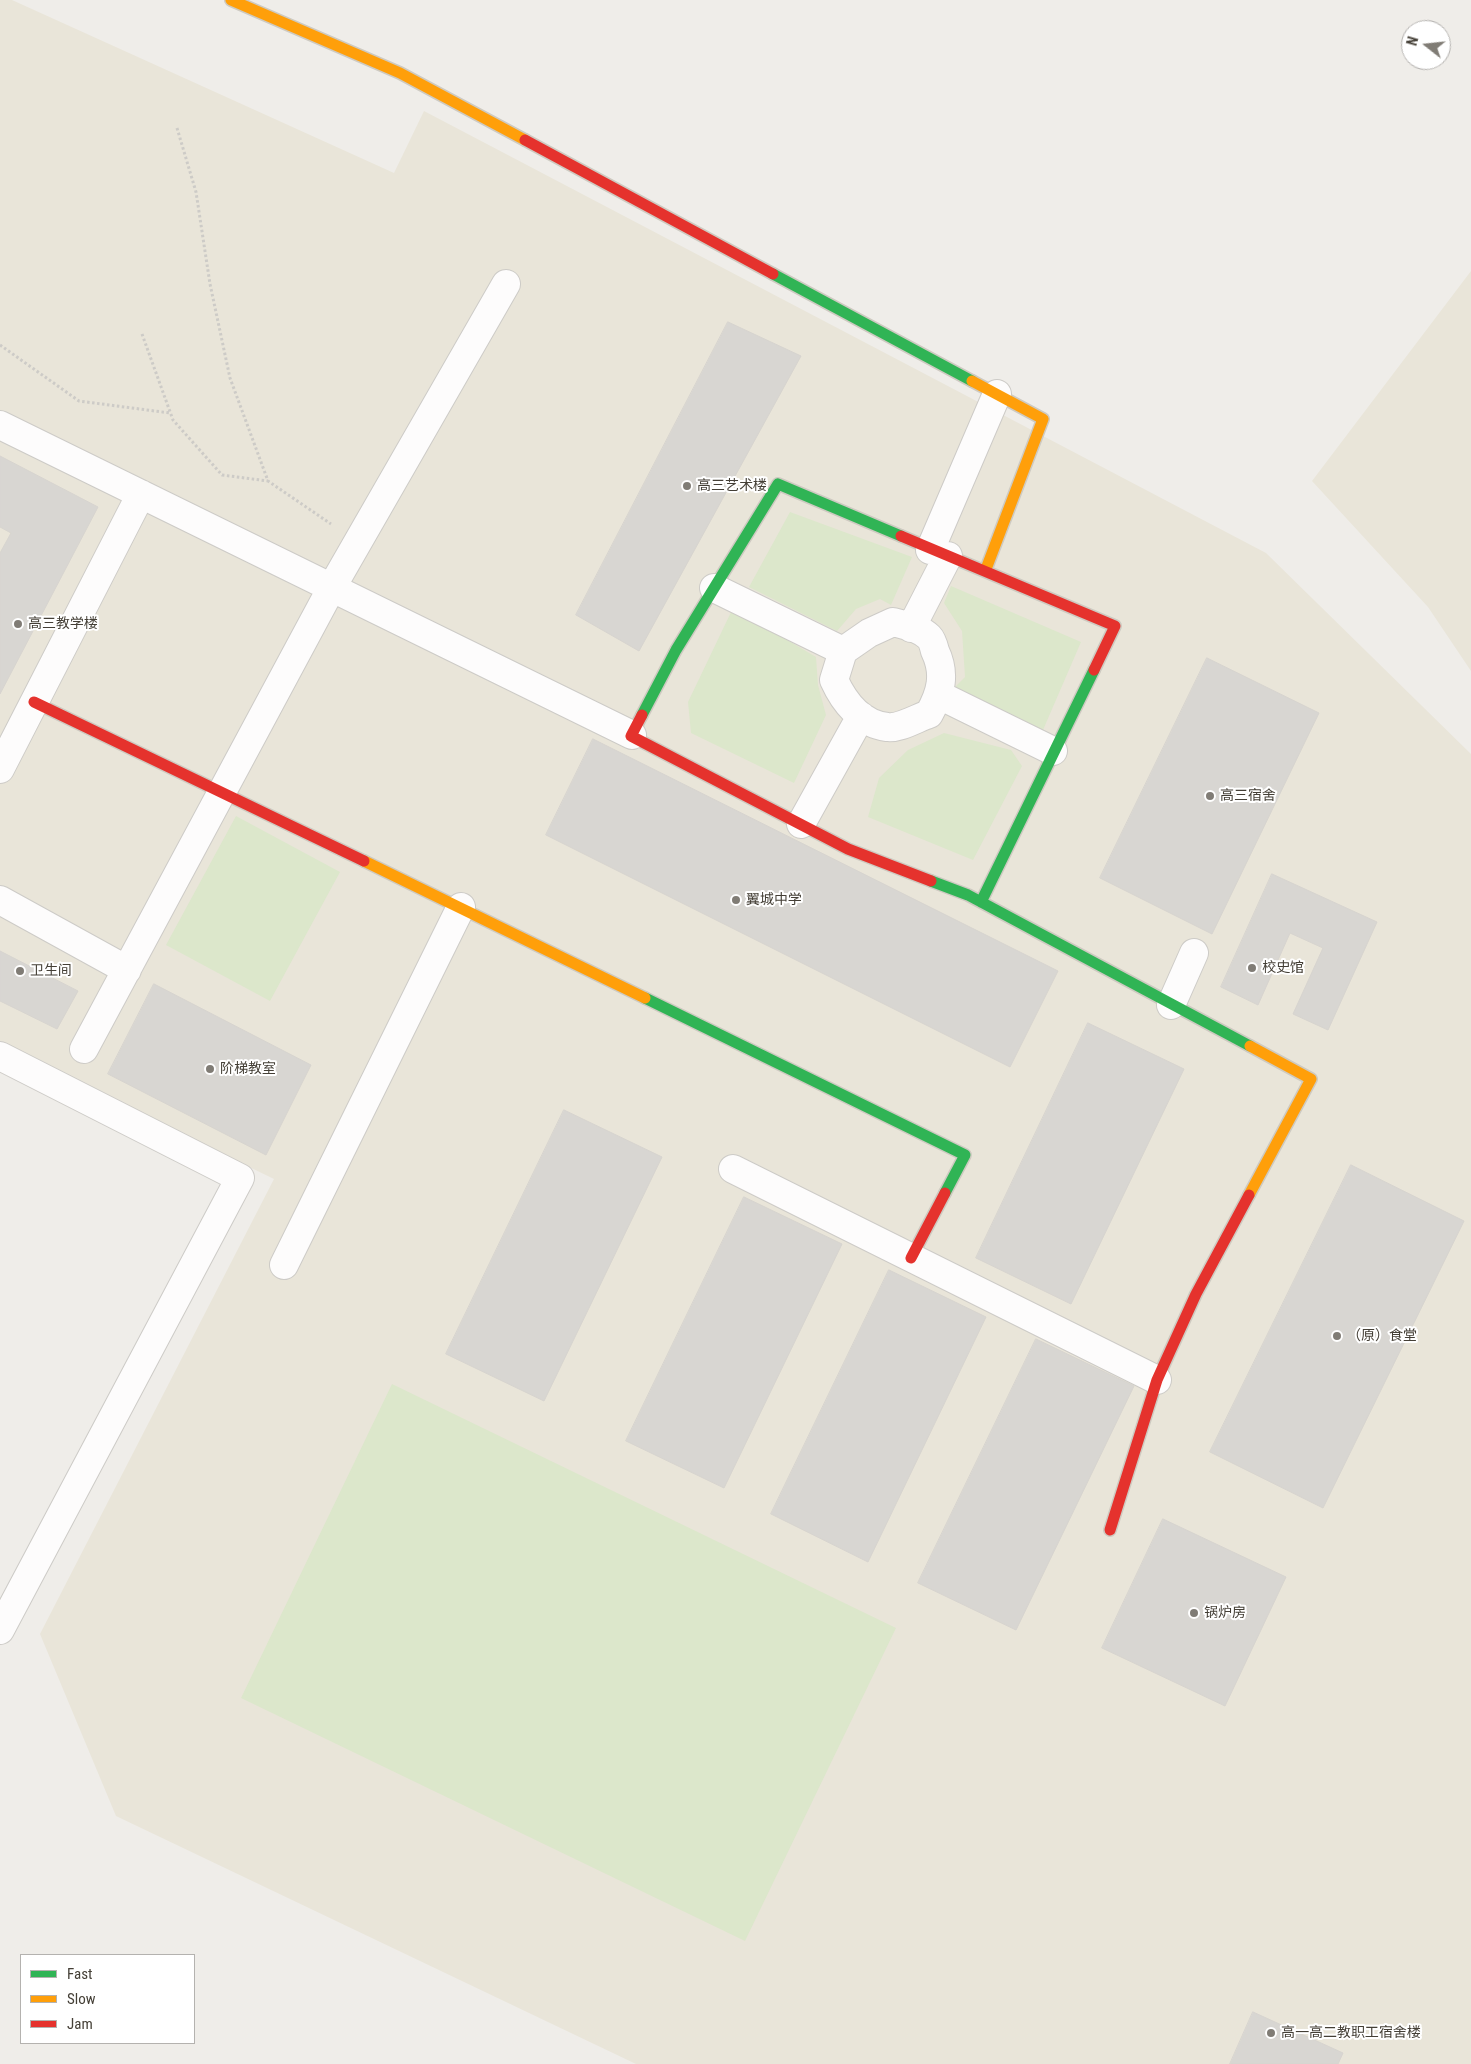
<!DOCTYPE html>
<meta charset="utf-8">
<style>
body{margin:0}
#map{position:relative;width:1471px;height:2064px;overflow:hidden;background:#efede9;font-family:"Roboto Condensed",sans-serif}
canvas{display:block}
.legend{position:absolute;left:20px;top:1954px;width:175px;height:90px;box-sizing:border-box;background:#fff;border:1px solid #b4b2af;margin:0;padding:6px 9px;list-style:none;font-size:15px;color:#443f36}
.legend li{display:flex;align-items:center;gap:10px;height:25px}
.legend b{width:25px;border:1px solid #b4b2af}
.north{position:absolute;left:1401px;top:20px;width:50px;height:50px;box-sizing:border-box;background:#fff;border:1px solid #b4b2af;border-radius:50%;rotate:286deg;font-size:14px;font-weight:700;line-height:20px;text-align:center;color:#443f36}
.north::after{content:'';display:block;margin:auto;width:18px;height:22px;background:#807c75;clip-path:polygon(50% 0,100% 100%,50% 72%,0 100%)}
</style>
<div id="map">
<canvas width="1471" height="2064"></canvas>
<ul class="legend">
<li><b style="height:6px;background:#30b455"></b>Fast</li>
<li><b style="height:6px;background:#ff9f0a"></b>Slow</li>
<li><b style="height:6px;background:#e5322d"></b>Jam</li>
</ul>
<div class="north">N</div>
</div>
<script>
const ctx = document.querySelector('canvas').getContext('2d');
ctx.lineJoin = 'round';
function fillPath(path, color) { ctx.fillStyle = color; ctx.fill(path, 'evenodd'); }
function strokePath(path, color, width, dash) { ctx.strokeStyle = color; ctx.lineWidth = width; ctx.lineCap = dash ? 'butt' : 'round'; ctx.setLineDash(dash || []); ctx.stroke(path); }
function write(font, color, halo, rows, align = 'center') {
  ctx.font = font + ' "Roboto Condensed","Noto Sans SC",sans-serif'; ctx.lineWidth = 4; ctx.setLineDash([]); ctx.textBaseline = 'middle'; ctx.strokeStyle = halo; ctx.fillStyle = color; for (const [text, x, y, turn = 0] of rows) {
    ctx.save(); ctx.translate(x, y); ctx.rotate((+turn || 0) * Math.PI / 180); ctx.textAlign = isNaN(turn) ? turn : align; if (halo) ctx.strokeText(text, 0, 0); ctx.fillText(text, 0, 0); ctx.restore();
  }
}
fillPath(new Path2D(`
 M0,0H12L394,173L424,111L1266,553L1471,754V2064H636L116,1816L40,1634L274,1179L0,1046Z
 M1471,271V671L1428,607L1312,481Z`), '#e9e5d9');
fillPath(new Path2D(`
 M790,512L912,557L891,605L880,599L856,609L837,631L749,587Z
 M951,586L1081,642L1043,730L955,687L965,677L962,631L944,603Z
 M733,608L816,657L818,685L826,715L794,783L691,733L688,702Z
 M944,733L1011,750L1022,766L973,860L868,817L879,778L908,750Z
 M236,816L340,872L270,1001L166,945Z
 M392,1384L896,1628L745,1941L241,1698Z`), '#dce7cb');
const building = new Path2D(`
 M728,322L801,356L639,651L576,615Z
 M0,456L98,507L0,694V553L11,533L0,527Z
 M1207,658L1319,713L1212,934L1100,878Z
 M593,739L1058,971L1010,1067L546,835Z
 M1272,874L1377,922L1328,1030L1293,1014L1323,948L1290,933L1258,1005L1221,987Z
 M0,951L78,991L57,1029L0,1001Z
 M154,984L311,1065L266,1155L108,1074Z
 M1088,1023L1184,1069L1071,1304L976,1258Z
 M564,1110L662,1157L544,1401L446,1354Z
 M1351,1165L1464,1221L1323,1508L1210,1452Z
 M744,1197L842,1244L724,1488L626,1441Z
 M889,1270L986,1317L868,1562L771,1514Z
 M1036,1339L1134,1386L1016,1630L918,1583Z
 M1163,1519L1286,1577L1225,1706L1102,1648Z
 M1253,2012L1343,2053L1338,2064H1230Z`);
fillPath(building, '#d8d6d2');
strokePath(building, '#d7d4cf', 1);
const street = new Path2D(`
 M0,425L632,735
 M930,550L997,394
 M714,588L843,651
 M893,622C904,625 920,628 929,637C932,640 934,647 935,651C946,674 941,693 929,714C917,718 899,729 887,727C861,724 844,702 834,680L843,651L869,633Z
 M911,628L948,556
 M939,695L1053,751
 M0,769L141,494
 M801,824L861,716
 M0,900L127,970
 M1171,1005L1194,953
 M84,1049L332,587L506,284
 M0,1056L240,1178L0,1630
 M733,1169L1157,1380
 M284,1265L461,907`);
const fast = new Path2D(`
 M773,274L972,381
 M642,715L676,650L778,484L901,536
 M931,881L968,895L1250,1046
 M981,902L1094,670
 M645,998L965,1155L945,1193`);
const slow = new Path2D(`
 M231,0L400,73L525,140
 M972,381L1043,419L986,569
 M364,861L645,998
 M1249,1195L1311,1079L1250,1046`);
const jam = new Path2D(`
 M525,140L773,274
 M901,536L1115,626L1094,670
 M34,702L364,861
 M642,715L631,736L848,849L931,881
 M911,1258L945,1193
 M1110,1530L1157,1380L1196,1294L1249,1195`);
strokePath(street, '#cdcbc7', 30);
strokePath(fast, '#cecac1', 14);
strokePath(slow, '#cecac1', 14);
strokePath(jam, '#cecac1', 14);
strokePath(new Path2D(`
 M177,128L196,192L210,284L230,378L268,481L331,524
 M142,334L173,420L222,475L268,481
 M0,345L79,401L170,413`), '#cdcbc7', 3, [2.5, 2.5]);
strokePath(street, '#fdfcfc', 28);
strokePath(fast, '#30b455', 11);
strokePath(slow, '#ff9f0a', 11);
strokePath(jam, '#e5322d', 11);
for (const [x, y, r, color] of [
 [687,486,5,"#807c75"],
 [18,624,5,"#807c75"],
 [1210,796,5,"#807c75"],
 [736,900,5,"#807c75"],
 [1252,968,5,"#807c75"],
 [20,971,5,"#807c75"],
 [210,1069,5,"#807c75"],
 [1337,1336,5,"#807c75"],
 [1194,1613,5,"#807c75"],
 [1271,2033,5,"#807c75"]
]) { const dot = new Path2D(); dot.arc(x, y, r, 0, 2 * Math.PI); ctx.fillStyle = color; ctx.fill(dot); strokePath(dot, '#fff', 2); }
write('14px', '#443f36', '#fff', [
 ["高三艺术楼",697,486],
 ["高三教学楼",28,624],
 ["高三宿舍",1220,796],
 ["翼城中学",746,900],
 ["校史馆",1262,968],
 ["卫生间",30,971],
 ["阶梯教室",220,1069],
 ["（原）食堂",1347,1336],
 ["锅炉房",1204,1613],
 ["高一高二教职工宿舍楼",1281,2033]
], 'left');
</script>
